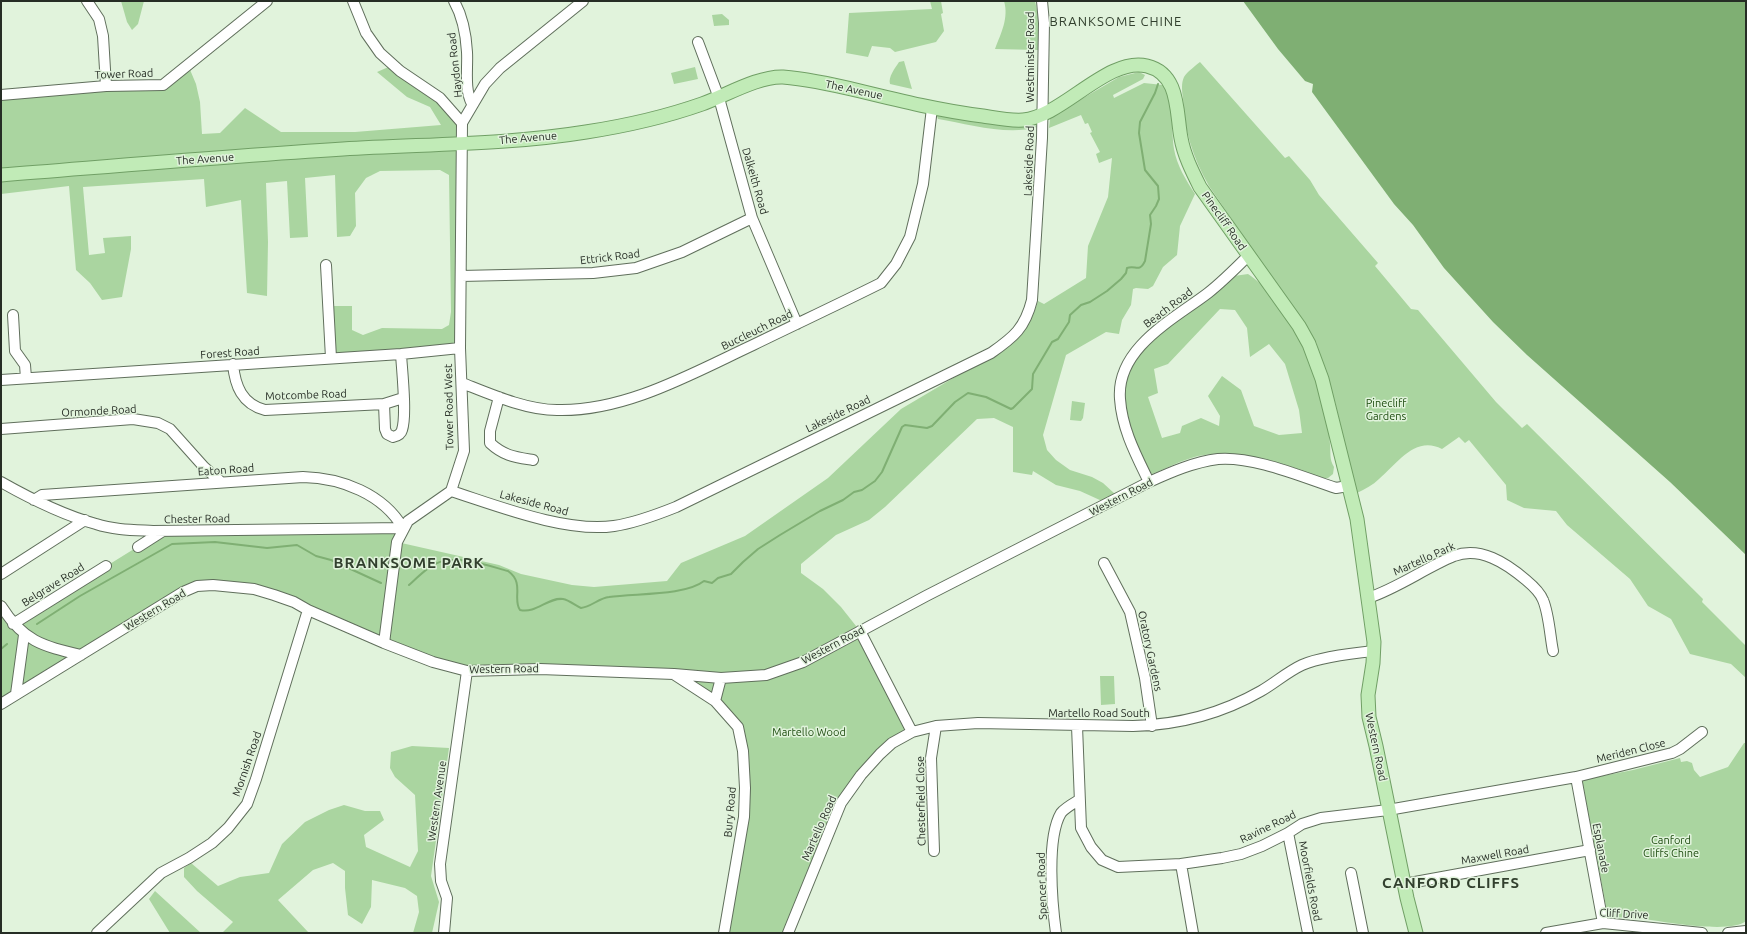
<!DOCTYPE html>
<style>
body{margin:0}
#map{position:relative;width:1747px;height:934px;overflow:hidden;background:#e1f3dc;font-family:Ubuntu,sans-serif}
canvas{display:block}
.frame{position:absolute;inset:0;border:2px solid #262d25;pointer-events:none}
</style>
<div id="map">
<canvas width="1747" height="934"></canvas>
<div class="frame"></div>
</div>
<script>
const ctx = document.querySelector('canvas').getContext('2d');
ctx.lineJoin = 'round';
function fillPath(path, color) { ctx.fillStyle = color; ctx.fill(path, 'evenodd'); }
function strokePath(path, color, width, dash) { ctx.strokeStyle = color; ctx.lineWidth = width; ctx.lineCap = dash ? 'butt' : 'round'; ctx.setLineDash(dash || []); ctx.stroke(path); }
function write(font, color, halo, rows, align = 'center') {
  ctx.font = font + ' Ubuntu,sans-serif'; ctx.lineWidth = 3; ctx.setLineDash([]); ctx.textBaseline = 'middle'; ctx.strokeStyle = halo; ctx.fillStyle = color; for (const [text, x, y, turn = 0] of rows) {
    ctx.save(); ctx.translate(x, y); ctx.rotate((+turn || 0) * Math.PI / 180); ctx.textAlign = isNaN(turn) ? turn : align; if (halo) ctx.strokeText(text, 0, 0); ctx.fillText(text, 0, 0); ctx.restore();
  }
}
fillPath(new Path2D(`
 M121,1H144L138,24L132,30L127,22Z
 M930,1H941L943,13L941,14L944,31L936,42L895,52L890,48L872,46L868,57L846,53L849,13L932,9Z
 M1004,1H1035L1038,15V50L995,49C1001,33 1009,18 1004,1Z
 M722,14L729,20V25L714,26L712,15Z
 M904,61L912,89L890,84C888,77 895,68 899,62Z
 M1200,62L1285,158L1289,156L1310,180L1319,195L1378,263L1375,266L1411,309L1418,310L1496,402L1522,428L1527,424L1703,599L1702,602L1746,646V678L1731,664L1690,654L1671,619L1648,606L1630,579L1567,525L1556,511L1524,508L1507,500L1506,485L1469,440L1465,443L1459,437L1442,449C1415,435 1397,464 1379,479C1373,485 1365,489 1357,493L1335,402L1316,342L1209,186C1193,158 1184,130 1183,98C1182,92 1181,83 1184,77C1187,72 1195,66 1200,62Z
 M188,65L196,84L200,102L202,134L220,133L245,108L281,132H355L441,125L430,107L407,97L377,72L393,65L462,123L460,348L331,358L328,306H352V330L363,335L382,328L442,329L449,325L451,312L449,175L440,170L380,171L366,178L355,193L356,226L350,236L337,237L335,175L305,178L308,237L290,238L287,181L266,183L268,242L267,296L247,293L241,200L206,207L204,179L83,187L89,255L105,253L103,238L131,236V249L122,297L102,300L90,283L76,270L69,186L1,194V95L163,85Z
 M695,67L698,79L674,84L671,73Z
 M1139,72L1145,75L1143,79L1113,95L1114,98L1144,83L1163,85C1174,104 1171,128 1174,149C1177,166 1186,180 1195,194L1180,226L1177,255L1163,267L1153,286L1148,289L1136,288L1133,289L1131,305L1122,320L1119,334L1106,332L1066,355L1043,435L1047,450L1056,460L1070,470L1092,477L1103,483L1115,494L1102,501L1080,491L1056,485L1033,471L1032,475L1013,472V427L994,418L977,419L885,507L869,520L836,535L801,564V573L823,589L841,607L860,631L912,732L892,743L841,803L787,933H724L744,817L738,727L715,701L674,674L467,671L274,595L197,586L1,704V606L13,624L163,531L403,528L397,542L499,565L521,574L572,585L594,587L667,581L681,563L745,536L828,478L901,409L1014,342C1026,329 1033,318 1038,301L1044,304L1086,278L1088,246L1108,197L1112,158L1099,163L1096,154L1100,152L1090,133L1092,132L1088,123L1085,124L1081,115L1049,128L1050,119L1056,114L1119,77Z
 M936,114L1033,124L1037,127C1008,136 968,124 938,119Z
 M1248,274C1283,296 1318,370 1325,410C1327,421 1329,433 1330,444C1331,453 1329,459 1334,467L1333,474L1328,478H1323C1282,464 1242,447 1198,456C1182,460 1167,468 1152,474C1142,468 1138,453 1135,442C1119,396 1118,371 1157,336L1234,276ZM1220,309L1235,310L1247,328L1250,357L1269,344L1285,364L1299,410L1302,433L1279,435L1254,426L1241,390L1222,376L1208,396L1220,416L1219,426L1201,418L1182,426L1180,433L1162,438L1148,397L1158,393L1154,369L1168,364Z
 M1072,401L1085,403L1083,418L1081,421L1070,420Z
 M1100,676H1114L1115,704L1101,705Z
 M1744,743H1746V921C1731,934 1665,922 1645,919C1633,918 1620,917 1608,917L1582,780L1633,770L1680,758L1681,762L1687,761L1692,763L1694,770L1700,777L1728,767Z
 M412,746L449,748L431,876L439,902L432,933H413L419,912L417,896L405,888L372,880L371,907L362,924L348,915L345,888V871L333,863L313,870L278,900L309,933H222L233,922L197,891L184,877V868L191,863L218,886L240,877L269,873L282,844L305,822L329,810L344,805L365,811H380L384,820L364,835L366,847L410,867L418,851L415,795L395,777L390,768L391,752Z
 M155,891L201,933H170L149,899Z`), '#aad5a0');
fillPath(new Path2D(`
 M1243,1H1746V555L1670,482L1527,355L1493,322L1444,268L1413,225L1394,204L1312,92L1313,84L1305,81L1278,49Z`), '#7faf73');
strokePath(new Path2D(`
 M409,585C419,576 431,563 444,561C465,557 489,566 508,571C525,583 512,599 520,610C536,614 548,597 563,599C569,600 576,606 581,608C591,607 599,598 609,597C635,593 685,596 704,581L712,583L718,578L731,574L743,562L758,549L780,535L820,511L843,500L854,492L862,490L875,481L882,472L902,427L905,425L927,428L932,426L955,402L968,393L986,397L1011,409L1013,408L1032,389L1033,374L1052,342L1058,339L1069,322L1070,315L1081,305L1090,302L1107,291L1121,279L1126,273L1127,268C1136,265 1139,273 1145,261L1151,224L1150,215L1156,206L1159,199L1158,186L1145,170L1139,133L1140,122L1155,93L1158,84
 M37,624L80,596L172,544L215,542L267,548L297,545L316,556L331,560L381,583
 M1,649L7,644`), '#7faf73', 2);
const minor = new Path2D(`
 M87,1L99,19L103,36L106,86
 M353,1L366,33L380,53L400,71L440,98L462,123
 M454,1C463,17 466,34 467,52C468,68 464,89 472,104
 M698,42L719,98L752,218L797,324
 M1,95L106,86L163,85L267,1
 M326,265L331,358
 M461,276L593,273L636,268L682,252L752,218
 M13,315L15,351L25,365L26,378
 M233,364C235,386 242,404 265,410L384,404L385,429L387,434L393,437C397,436 401,434 402,430C407,415 402,371 401,354
 M1,380L401,354L460,348
 M462,383C490,394 526,410 557,410C625,412 693,373 753,345C796,324 839,304 881,283L896,264L910,237L923,184L932,108
 M499,397L490,431V443C504,456 515,457 533,460
 M384,404L403,398
 M1,429L133,419L158,423L170,429L204,467L221,482
 M1,482C31,499 63,515 96,524C114,530 134,530 153,531L403,528
 M1149,482C1136,455 1122,429 1120,399C1116,348 1174,319 1208,293C1222,282 1235,269 1248,256
 M451,491C498,506 566,533 614,526C635,523 656,515 676,507L991,353C1014,337 1025,328 1032,300L1042,138L1044,23L1042,1
 M34,500L42,495L303,477C342,478 383,494 403,528
 M138,547L163,531
 M1104,563L1130,612L1145,678L1152,726
 M1,574L85,520
 M1368,598C1398,588 1425,568 1454,556C1480,546 1506,563 1526,580C1532,585 1540,592 1543,600C1549,614 1550,636 1553,651
 M1,606C23,641 42,646 81,655
 M13,624L106,566
 M860,631L912,732
 M384,643L397,542L408,521L451,491L464,451L460,348L462,123L485,84L500,68L583,1
 M675,675L715,701L738,727L743,751L745,788L744,817L724,933
 M16,694L24,635
 M715,701L721,678
 M1,704L183,592L197,586L213,585L254,589L274,595L294,602L308,610L384,643L433,662L467,671L540,669L674,674L721,678L766,675L803,662L926,596L1149,482C1171,472 1194,462 1218,459C1254,456 1302,477 1336,488L1348,486
 M1077,726L1081,828L1091,847L1102,860L1118,867L1181,864L1222,858L1241,854L1262,846L1288,833L1302,824L1321,818L1388,810L1576,777L1672,753L1680,749L1702,732
 M1576,777L1603,923
 M1288,833L1308,933
 M934,851L931,758L936,726
 M1181,864L1193,933
 M1351,873L1363,933
 M1404,884L1590,850
 M97,933L161,873L189,858L212,843L228,828L247,804L256,779L308,610
 M444,933L447,898L441,881L440,864L467,671
 M788,933L841,803L861,775L880,754L892,743L912,732L936,726L978,723L1133,726C1178,725 1221,714 1261,691C1275,683 1287,672 1302,665C1320,657 1354,653 1374,651
 M1056,933C1052,904 1046,838 1061,813C1065,808 1074,803 1079,800
 M1546,933L1603,923L1702,933
 M1728,933L1746,931`);
const major = new Path2D(`
 M1,175C115,166 229,156 343,149C424,144 506,145 586,132C625,126 665,117 702,104C725,96 758,76 783,77C808,79 835,85 860,91C901,101 942,111 983,116C996,118 1010,121 1023,120C1062,117 1108,56 1147,66C1180,74 1176,112 1181,138C1184,155 1192,171 1200,187L1299,326L1309,344L1322,379L1357,519L1374,642L1373,663L1368,695L1369,717L1376,746L1407,898L1416,933`);
strokePath(minor, '#606f5c', 12);
strokePath(major, '#709f65', 15);
strokePath(minor, '#fff', 10);
strokePath(major, '#c1ebb7', 13);
write('11px', '#262d25', '#e1f3dc', [
 ["Westminster Road",1030,57,-90],
 ["Haydon Road",455,65,-96],
 ["Tower Road",124,74,-2],
 ["The Avenue",854,90,12],
 ["The Avenue",528,138,-5],
 ["The Avenue",205,159,-4],
 ["Lakeside Road",1029,161,-88],
 ["Dalkeith Road",755,181,74],
 ["Pinecliff Road",1224,221,55],
 ["Ettrick Road",610,257,-7],
 ["Beach Road",1168,308,-37],
 ["Buccleuch Road",757,330,-26],
 ["Forest Road",230,353,-4],
 ["Motcombe Road",306,395,-2],
 ["Tower Road West",449,407,-91],
 ["Ormonde Road",99,411,-3],
 ["Lakeside Road",838,414,-26],
 ["Eaton Road",226,470,-4],
 ["Western Road",1121,497,-27],
 ["Lakeside Road",534,503,15],
 ["Chester Road",197,519,-1],
 ["Martello Park",1424,559,-24],
 ["Belgrave Road",53,585,-32],
 ["Western Road",155,610,-31],
 ["Western Road",833,645,-28],
 ["Oratory Gardens",1150,651,78],
 ["Western Road",504,669,-1],
 ["Martello Road South",1099,713],
 ["Western Road",1376,747,78],
 ["Meriden Close",1631,751,-14],
 ["Mornish Road",247,764,-71],
 ["Western Avenue",437,801,-82],
 ["Chesterfield Close",921,801,-91],
 ["Bury Road",730,812,-85],
 ["Ravine Road",1268,827,-26],
 ["Martello Road",819,828,-66],
 ["Esplanade",1601,848,79],
 ["Maxwell Road",1495,855,-10],
 ["Moorfields Road",1310,881,79],
 ["Spencer Road",1042,886,-92],
 ["Cliff Drive",1624,914,3]
]);
write('11px', '#1f4d11', '#e1f3dc', [
 ["Pinecliff",1386,403],
 ["Gardens",1386,416],
 ["Martello Wood",809,732],
 ["Canford",1671,840],
 ["Cliffs Chine",1671,853]
]);
ctx.letterSpacing = '1px';
write('13px', '#32402e', '#e1f3dc', [
 ["BRANKSOME CHINE",1116,22]
]);
ctx.letterSpacing = '0px';
ctx.letterSpacing = '1px';
write('bold 15px', '#32402e', '#e1f3dc', [
 ["BRANKSOME PARK",409,563],
 ["CANFORD CLIFFS",1451,883]
]);
ctx.letterSpacing = '0px';
</script>
